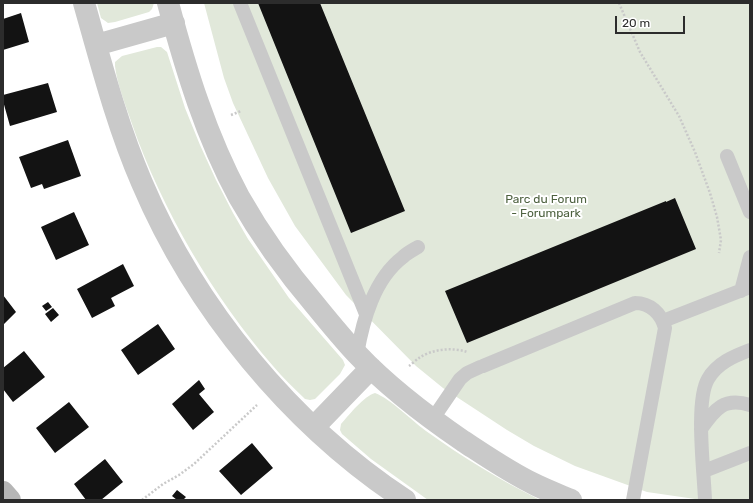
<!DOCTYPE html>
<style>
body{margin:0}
#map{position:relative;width:753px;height:503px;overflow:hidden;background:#fff;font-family:Rubik,sans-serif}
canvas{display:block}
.frame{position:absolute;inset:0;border:4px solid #2c2c2c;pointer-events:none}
.scale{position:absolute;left:615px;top:16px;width:70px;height:18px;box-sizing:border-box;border:2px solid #2c2c2c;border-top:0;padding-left:5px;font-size:12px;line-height:14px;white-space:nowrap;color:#2c2c2c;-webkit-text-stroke:3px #fff;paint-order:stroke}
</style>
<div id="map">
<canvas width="753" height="503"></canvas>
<div class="frame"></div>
<div class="scale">20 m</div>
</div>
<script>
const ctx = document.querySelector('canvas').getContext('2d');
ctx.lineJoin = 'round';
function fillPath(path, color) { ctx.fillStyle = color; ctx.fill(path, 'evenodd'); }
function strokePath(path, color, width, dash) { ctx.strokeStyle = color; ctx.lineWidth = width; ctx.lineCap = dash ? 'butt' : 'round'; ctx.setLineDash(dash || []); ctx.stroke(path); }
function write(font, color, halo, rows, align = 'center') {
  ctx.font = font + ' Rubik,sans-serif'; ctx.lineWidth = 4; ctx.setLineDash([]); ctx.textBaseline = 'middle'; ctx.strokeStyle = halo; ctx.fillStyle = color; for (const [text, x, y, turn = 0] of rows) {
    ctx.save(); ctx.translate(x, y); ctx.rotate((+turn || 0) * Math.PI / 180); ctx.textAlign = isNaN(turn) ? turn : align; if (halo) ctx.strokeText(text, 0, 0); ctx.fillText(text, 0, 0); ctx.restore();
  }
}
fillPath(new Path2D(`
 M97,3H154L152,9L149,12L115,22L108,23L101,18Z
 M204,3H750V500H702L647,492L575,466L534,446L507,430L443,388L416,366L346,295L295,226L268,178L233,103L224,78Z
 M157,47H161L167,52L185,108L200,145L216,180L233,213L248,239L289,298L343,360L345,365L340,374L315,399L310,400L305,399C294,388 283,378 273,366C214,298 162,210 132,124C126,106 117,84 115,66V62L122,56Z
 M375,393C391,399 411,420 426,431C462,457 500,480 540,500H428L371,459L342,434L340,430L341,424C349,415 364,396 375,393Z`), '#e1e8da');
fillPath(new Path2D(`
 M258,3H320L405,211L351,233Z
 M21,13L29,42L3,50V19Z
 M48,83L57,112L10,126L3,101V95Z
 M68,140L81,176L44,189L42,184L31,188L19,157Z
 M675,198L696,249L467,343L445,291L666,201V202Z
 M74,212L89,245L56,260L41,227Z
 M123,264L134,286L111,298L115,306L92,318L77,289Z
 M3,295L16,312L3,325Z
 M48,302L52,307L46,311L42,306Z
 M53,308L59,315L51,322L45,314Z
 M158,324L175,349L138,375L121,350Z
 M24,351L45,377L13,402L3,389V368Z
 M199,380L205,389L199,394L214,412L193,430L172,404Z
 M69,402L89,427L55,453L36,428Z
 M252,443L273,468L241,495L219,471Z
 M105,459L123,482L101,500H86L74,484Z
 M177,490L186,497L183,500H177L172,496Z`), '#131313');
strokePath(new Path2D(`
 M619,3L640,52L679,116L695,152L710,193L717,217L721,240L719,253
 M231,115L241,111
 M409,366C412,364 416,360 419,358C432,349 453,347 467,352
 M142,500L163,484L179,475L194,464L257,405`), '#c9c9c9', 2.5, [2, 2]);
strokePath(new Path2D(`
 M240,3L366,314
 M727,156L750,212
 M741,291L750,257
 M663,321L750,287
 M357,354C363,320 374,279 403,257C407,253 413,250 418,247
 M483,366L635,303C650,303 661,313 665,328L633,500
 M432,420L460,379L467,373L480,367
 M701,429C715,409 724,397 750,405
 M704,471L750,453
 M705,500C704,472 695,401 708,379C717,363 734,356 750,350`), '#c9c9c9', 14);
strokePath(new Path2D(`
 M84,3C101,63 117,125 142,183C195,308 291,425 405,500
 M168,3C186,70 206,136 239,197C261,236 287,272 316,306C329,322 343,339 357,354C389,388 425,415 463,441C486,456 509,472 534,484C546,490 559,495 571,500
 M96,45L174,23
 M314,427L371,368`), '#c9c9c9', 22);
strokePath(new Path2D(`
 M3,492L10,500`), '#b6b6b6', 22);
write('12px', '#4d613f', '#fff', [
 ["Parc du Forum",546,200],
 ["- Forumpark",546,214]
]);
</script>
